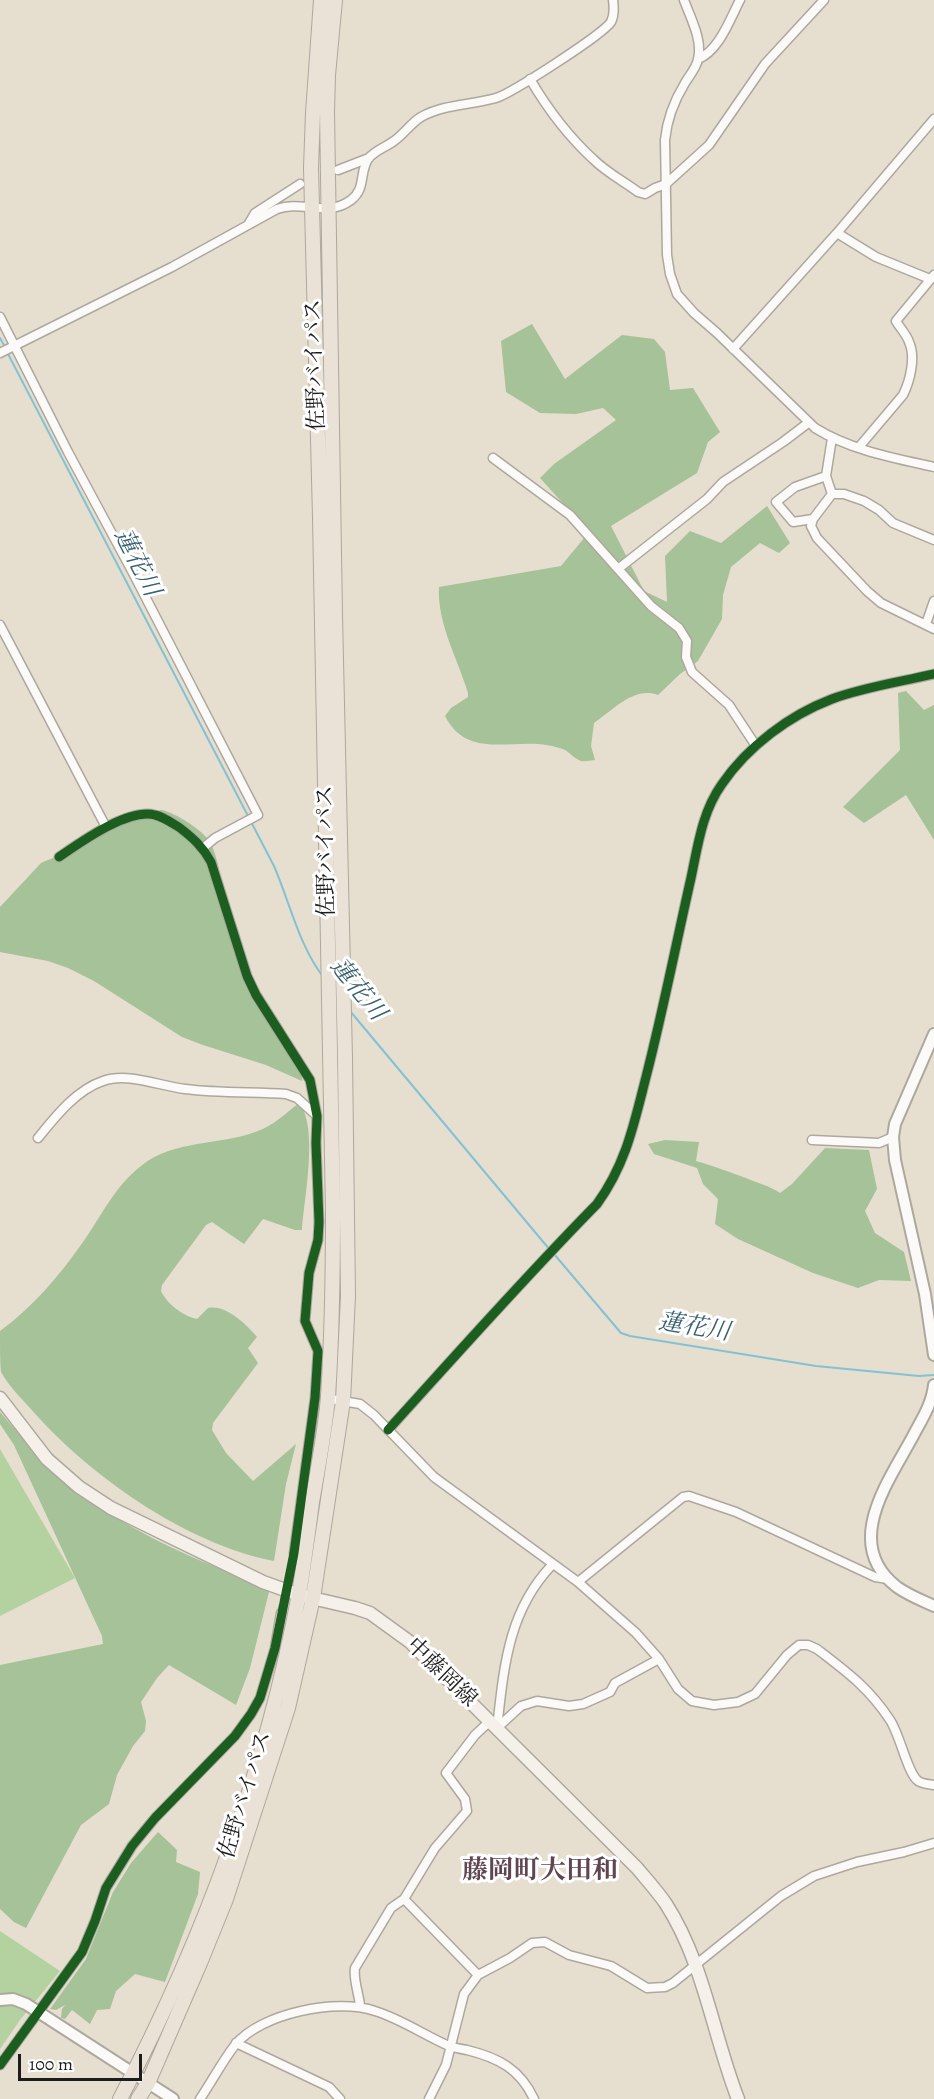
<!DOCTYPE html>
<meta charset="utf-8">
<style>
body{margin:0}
#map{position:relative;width:934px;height:2099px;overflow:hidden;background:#e6dece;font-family:Alegreya,serif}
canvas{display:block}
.scale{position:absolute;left:18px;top:2054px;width:124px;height:27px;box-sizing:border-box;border:3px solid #1c1c1c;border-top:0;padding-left:8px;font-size:18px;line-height:21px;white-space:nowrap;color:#1c1c1c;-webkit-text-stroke:4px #fff;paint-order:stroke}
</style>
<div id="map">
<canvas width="934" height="2099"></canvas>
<div class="scale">100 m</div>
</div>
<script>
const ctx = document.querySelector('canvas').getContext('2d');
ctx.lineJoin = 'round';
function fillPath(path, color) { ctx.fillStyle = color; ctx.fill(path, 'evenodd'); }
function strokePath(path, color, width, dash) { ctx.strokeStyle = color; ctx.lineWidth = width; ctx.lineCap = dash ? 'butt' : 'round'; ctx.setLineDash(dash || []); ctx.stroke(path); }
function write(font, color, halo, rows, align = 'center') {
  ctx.font = font + ' Alegreya,"Noto Serif JP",serif'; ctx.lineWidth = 6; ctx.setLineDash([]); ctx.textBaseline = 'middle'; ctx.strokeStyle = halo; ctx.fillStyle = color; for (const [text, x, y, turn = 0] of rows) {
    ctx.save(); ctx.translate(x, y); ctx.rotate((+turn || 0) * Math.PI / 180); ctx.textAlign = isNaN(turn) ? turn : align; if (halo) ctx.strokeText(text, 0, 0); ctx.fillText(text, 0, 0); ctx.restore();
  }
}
fillPath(new Path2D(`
 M0,1449L75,1578L0,1616Z
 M0,1931L60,1971L20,2020L0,2049Z`), '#b4d1a0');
fillPath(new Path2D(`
 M532,324L565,379L622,335L654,339L665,352L670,390L693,388L720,432L708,442L697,473L611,526L644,591L667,602L665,556L690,531L721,543L767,506L790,543L779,553L760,543L731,567L723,595L722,619L698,661L680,674L658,695C634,686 613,710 594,723L591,746L595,760C591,760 584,762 581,761C575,759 570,753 565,750C561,748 556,747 552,746C514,737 468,761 445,716L451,708L468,697V693C458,659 437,624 439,587L561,566L589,532L540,478L554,464L616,420L603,408L576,414L540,413L506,392L501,341Z
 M906,691L924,710L934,705V840L906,795L864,823L843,807L900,750L898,693Z
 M162,810C175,813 199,828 208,839C218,853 221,883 226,900C232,922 239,945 247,966C261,1002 302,1041 302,1081L266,1065L203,1045L182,1037L94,981L68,968L48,961L0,952V907L41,863L55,857L105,829L152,811Z
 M299,1103C319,1127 304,1199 302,1230H295L263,1219L244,1244L212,1222L206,1225L162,1285L161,1291C167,1304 183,1316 197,1319L208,1308C226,1304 247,1325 257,1337L248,1348L258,1363L213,1423L212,1430L226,1453L253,1481L296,1444L286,1484L274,1561C186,1544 88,1475 30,1408C20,1397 8,1385 1,1372C0,1362 0,1343 0,1331C33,1307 60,1275 83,1242C102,1215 115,1186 141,1166C174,1139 220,1146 258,1131C274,1125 286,1113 299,1103Z
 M665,1140L699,1142L696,1161C714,1166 729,1172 746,1178C759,1184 768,1185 780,1193L792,1184L825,1148L869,1150L877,1189L865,1211L875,1233L904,1252L911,1281L879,1280L858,1288L813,1273L738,1239L715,1224L718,1199L703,1184L697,1168L654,1154L648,1144Z
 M0,1412C22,1438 44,1463 70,1485C129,1533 200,1562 270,1588L250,1668L236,1705L169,1665L157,1678L141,1702L146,1721L145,1731L133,1746L117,1775L109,1804L81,1825L26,1928L14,1922L0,1909V1665L103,1644L102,1636L14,1445L0,1424Z
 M158,1832L177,1850L176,1862L200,1872L198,1894L165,1982L135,1974L116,1991L110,2009L97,2010L90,2024L72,2010L65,2019L61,2018L62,2009L65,2005L56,2010L50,2009L86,1959L113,1892L131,1863Z`), '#a6c298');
strokePath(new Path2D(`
 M0,338L5,347
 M7,352L274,866C290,903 299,946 324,978
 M350,1011L550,1250
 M554,1254L621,1333L630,1336L816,1366L919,1376L934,1375`), '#83c2d4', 2);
strokePath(new Path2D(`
 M281,1613L294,1553`), '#beb7aa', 8, [8, 4]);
const minor = new Path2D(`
 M684,0C690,17 703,40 698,59C697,67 689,76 685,83C674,101 667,119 665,140L667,255L670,274L677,294L694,313L717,333L815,428C850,450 894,458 934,467
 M698,59C719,51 730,19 740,0
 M530,79C547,108 568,136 593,159C606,172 623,181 638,192L645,194L655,188L666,184L709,145L765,64L824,0
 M338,170L369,158
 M248,225L255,213L300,184
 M837,233L876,257L930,279
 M0,317L68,452L132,571L258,815L215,838L203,848
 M733,349L837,233L934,119
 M0,353L172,267L277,209C302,200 327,218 351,200C366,189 359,173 368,159C374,151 386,147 394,141C404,134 411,123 421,117C444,104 472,105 496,98C512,93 602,35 611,22C614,16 614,7 613,0
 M859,447L903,395C910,381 916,357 909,342C907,335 900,328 896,321L934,275
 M493,458L570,515L651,606L679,628L687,641L686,657L692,672L729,705L756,746
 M826,476L832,494H844L864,501L879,510L893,523L934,540
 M832,494L813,519L811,526L817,538L867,591L881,603L934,629
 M813,519L793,522L776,502L795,487L826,476L832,438
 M618,569L707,499L723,482L783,442L808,423
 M926,624L934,601
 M0,625L106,827
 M59,857C81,842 128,808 155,815C164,817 172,823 180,828C193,838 203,847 211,862L247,976L256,995L310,1080L317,1116L316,1143L319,1222L318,1240L309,1273L305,1321L318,1351L315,1398L294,1553
 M38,1138C55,1117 76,1090 103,1081C128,1072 159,1086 185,1089C217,1093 253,1092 286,1094L297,1098L317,1116
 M812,1140L879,1143L893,1137
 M325,1398L360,1404L374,1415L434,1477L578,1582L636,1633L659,1659L678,1689L692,1701L714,1705L738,1702L755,1694L787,1655L799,1645H808L817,1649C847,1672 869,1688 890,1720C900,1735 907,1771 917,1780C921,1784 928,1784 934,1785
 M388,1430C457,1354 525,1277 597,1204C626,1164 634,1124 646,1077C663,1011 676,944 691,878C698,845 702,812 722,784C748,746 790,715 832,699C865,687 900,682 934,674
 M578,1582L683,1497L689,1496L736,1512L875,1577L888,1579
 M497,1728L521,1706L537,1701L569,1706L583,1704L610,1692L615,1683L659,1659
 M497,1728C504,1667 508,1611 552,1565
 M404,1899L478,1975
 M360,2006C359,1994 353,1979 355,1968L391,1908L404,1899L435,1848L467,1811L465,1799L446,1773L475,1735L490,1721
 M236,2043L329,2087L340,2099
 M0,2065L82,1952L95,1921L106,1888L132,1846L155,1818L235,1736L251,1714L260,1698L275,1648L281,1613
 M200,2099C212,2081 222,2062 235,2045C261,2013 337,1998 375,2011C401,2019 424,2035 449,2046C455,2048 461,2049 467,2050C499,2058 520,2069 534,2099
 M429,2099L446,2065L464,1994L478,1975L510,1958L532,1943L545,1942L569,1955L611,1966L647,1988L665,1987L673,1983L781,1896L814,1876L857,1862L904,1852L934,1843`);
const tertiary = new Path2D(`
 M934,1034L895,1124L893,1137L895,1160L925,1294L934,1355
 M934,1385C932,1404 922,1419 913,1436C889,1481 841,1544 897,1587C908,1595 921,1600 934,1606
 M0,2000L13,1999L26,2004L173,2099`);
const secondary = new Path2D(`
 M0,1398L47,1459L79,1487L111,1508L263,1582L299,1595L355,1608L370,1613L410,1642L637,1868C647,1880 658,1892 666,1904C704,1963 713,2035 738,2099`);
const trunk = new Path2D(`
 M120,2099C203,1941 266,1770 299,1594C304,1564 308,1533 312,1502C318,1468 325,1432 328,1397C332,1335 333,1273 333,1212L320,517L311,168L313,113L321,0
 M138,2099L148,2083L200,1963L226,1899L288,1708L313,1598L343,1401L348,1296L345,1058L335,616L327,112L328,75L335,0`);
strokePath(minor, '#ada89e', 11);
strokePath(tertiary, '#ada89e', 14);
strokePath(secondary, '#ada89e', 15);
strokePath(trunk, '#ada89e', 16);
strokePath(minor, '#fbfaf8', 8);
strokePath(tertiary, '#fbfaf8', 10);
strokePath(secondary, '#f5f1ea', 12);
strokePath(trunk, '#eae2d6', 14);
strokePath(new Path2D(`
 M388,1430C457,1354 525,1277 597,1204C626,1164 634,1124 646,1077C663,1011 676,944 691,878C698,845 702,812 722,784C748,746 790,715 832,699C865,687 900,682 934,674
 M0,2065L82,1952L95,1921L106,1888L132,1846L155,1818L235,1736L251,1714L260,1698L275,1648L294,1553L315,1398L318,1351L305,1321L309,1273L318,1240L319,1222L316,1143L317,1116L310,1080L256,995L247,976L211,862C203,847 193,838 180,828C172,823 164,817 155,815C128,808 81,842 59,857`), '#1b5e20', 9);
write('22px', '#1c1c1c', '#fff', [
 ["佐野バイパス",316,365,-92],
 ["佐野バイパス",327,851,-91],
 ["中藤岡線",441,1673,44],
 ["佐野バイパス",246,1795,-73]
]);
write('italic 24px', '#376170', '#fff', [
 ["蓮花川",136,563,63],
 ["蓮花川",357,990,51],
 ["蓮花川",694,1328,9]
]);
write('bold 26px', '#604651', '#fff', [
 ["藤岡町大田和",540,1872]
]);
</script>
